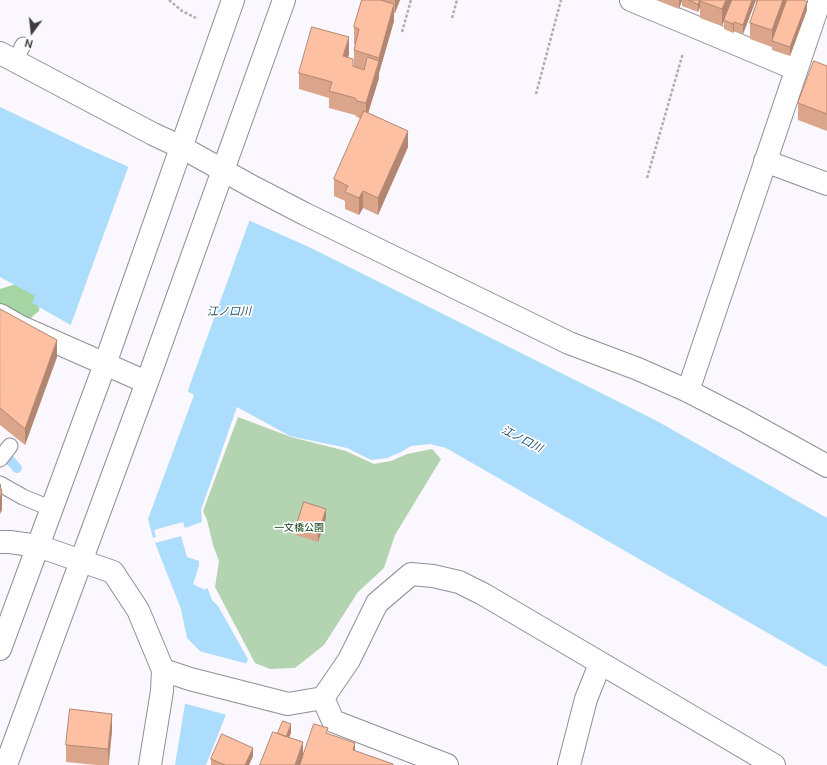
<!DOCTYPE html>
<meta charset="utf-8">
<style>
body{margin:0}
#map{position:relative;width:827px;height:765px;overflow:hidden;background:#faf7fe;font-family:Ubuntu,sans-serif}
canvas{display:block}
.north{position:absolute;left:12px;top:12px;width:40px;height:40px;-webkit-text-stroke:3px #fff;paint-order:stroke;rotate:195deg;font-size:11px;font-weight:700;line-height:16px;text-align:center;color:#3e3c40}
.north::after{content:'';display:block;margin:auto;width:14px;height:18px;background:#3e3c40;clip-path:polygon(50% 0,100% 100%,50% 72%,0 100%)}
</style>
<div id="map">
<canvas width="827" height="765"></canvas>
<div class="north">N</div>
</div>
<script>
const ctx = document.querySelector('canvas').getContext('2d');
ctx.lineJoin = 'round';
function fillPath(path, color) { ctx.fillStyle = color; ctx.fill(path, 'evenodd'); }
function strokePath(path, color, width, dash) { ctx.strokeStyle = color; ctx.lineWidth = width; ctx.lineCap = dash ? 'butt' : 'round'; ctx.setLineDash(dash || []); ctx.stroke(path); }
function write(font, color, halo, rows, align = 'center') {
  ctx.font = font + ' Ubuntu,"Noto Sans JP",sans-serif'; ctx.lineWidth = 3.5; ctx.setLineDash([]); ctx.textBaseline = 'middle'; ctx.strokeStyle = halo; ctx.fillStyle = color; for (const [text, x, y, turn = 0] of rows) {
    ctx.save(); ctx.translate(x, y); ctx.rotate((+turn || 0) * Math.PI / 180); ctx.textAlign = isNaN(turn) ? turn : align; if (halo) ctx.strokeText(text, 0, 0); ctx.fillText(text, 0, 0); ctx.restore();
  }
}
fillPath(new Path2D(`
 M238,417L291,437L346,451L374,464L391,461L407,454L432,449L441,459L395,535L384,568L358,592L324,645L295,668L270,669L255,663L215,587L219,561L213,545L207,520L203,511Z`), '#b3d3b1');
fillPath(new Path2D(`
 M16,284L30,290L40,300L39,311L24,324L0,313V289Z`), '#a6d5a4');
fillPath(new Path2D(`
 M0,107L86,148L309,247L657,421L827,518V667L446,448L430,444L411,446L401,452L387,458L371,460L347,448L290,436L237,407L201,510L202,522L185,528L183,522L154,530L156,537L153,538L148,519L194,395L32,303L35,296L0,277Z
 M181,536L187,557L199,561V566L193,584L205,590L206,588L208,589L212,600L218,606L248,659L206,765H175L185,704L201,652L187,638L181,609L155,543Z`), '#adddfc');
fillPath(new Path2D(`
 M129,165L250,219L187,393L70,327Z
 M199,651L248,664L227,715L183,703Z`), '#faf7fe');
strokePath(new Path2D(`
 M0,449L17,468`), '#adddfc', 10);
const service = new Path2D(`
 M15,61L23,45
 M0,459L10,446
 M0,484L23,497L52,509`);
const minor = new Path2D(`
 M631,0L796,69
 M0,53L153,134L181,147L253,187L305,214L569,343L638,369L688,391L744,420L827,466
 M765,161L827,184
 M0,315L19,326L146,382
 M688,391L820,0
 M0,542H10L38,546
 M163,670L190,679L288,704L323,698L349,660L377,603L411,574L433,576L459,582L483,594L774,765
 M323,698L333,721L447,765
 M569,765L586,699L600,664`);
const tertiary = new Path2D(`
 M38,546L113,572L138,610L163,670L162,691L150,765
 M0,649L105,364L233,0
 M6,765L150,374L284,0`);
strokePath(service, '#918e96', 17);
strokePath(minor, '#918e96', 24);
strokePath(tertiary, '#918e96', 24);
strokePath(new Path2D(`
 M169,0L182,11L196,18
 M452,18L457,0
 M402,32L411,0
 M536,94L561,0
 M647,178L683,53`), '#afacb2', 2.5, [3, 2]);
strokePath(service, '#fff', 15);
strokePath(minor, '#fff', 22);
strokePath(tertiary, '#fff', 22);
fillPath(new Path2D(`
 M362,0H400L395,13H394V21L379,73V78L368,113L408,147L378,215L363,208L359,215L345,209V201L334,196V179L361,119L357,117L355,115L329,108V98L299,89V73L349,54L348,58L353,66H354V50L355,44H354V27Z
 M656,0H756L743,34L734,31L733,33L724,29V20L730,6L722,26L700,18V7L698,12L682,6V1L679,9Z
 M756,0H805L807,10L790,56L772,50V45V47L750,39V23L756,5Z
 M827,66V131L798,120V103Z
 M0,309L57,357L25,445L0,425Z
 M326,518L318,542L296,535V527Z
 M112,731L109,765H97L66,762V745Z
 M253,756L249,765H211V759Z`), '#daa58b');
fillPath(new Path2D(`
 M395,0H400L395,13Z
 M679,0H682L679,9Z
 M700,0H703L700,1V7L698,12V4Z
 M726,0H732L722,26V9Z
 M752,0H756L743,34V25Z
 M783,0H789L772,41V47V30Z
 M804,0H805V6L807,2V10L790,56V47Z
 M394,4V21L379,73V78L366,120V103L379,63V58Z
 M734,22V31L733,33V24Z
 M349,37V54L343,73V56Z
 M408,131V147L378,215V198Z
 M363,191V208L359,215V198Z
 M57,340V357L25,445V429Z
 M2,493V510L0,514V497Z
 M326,509V518L318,542V534Z
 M112,714V731L108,765V749Z
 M291,724V733L284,750V741Z
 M303,742V759L301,765H295Z
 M355,743V765L353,750Z
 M253,748V756L249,765H245Z`), '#b28671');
const building = new Path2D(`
 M362,0H380L394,4L379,58L354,50L359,29L354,27Z
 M689,0H700L698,4Z
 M701,0H726L722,9L700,1Z
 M732,0H752L743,25L734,22L733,24L724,20Z
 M758,0H783L772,30L750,23Z
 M787,0H804L807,2L790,47L772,41Z
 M312,27L349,37L343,56L353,59V66L364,70L367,57L379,61L366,103L357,101L355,98L329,91L332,82L299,73Z
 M814,61L827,66V114L798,103Z
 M364,111L408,131L378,198L363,191L359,198L345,192L348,186L334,179Z
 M0,309L57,340L25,429L0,408Z
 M0,484L2,493L0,497Z
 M304,502L326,509L318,534L296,527Z
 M70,709L112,714L108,749L66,745Z
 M283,721L291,724L286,737L278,733Z
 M314,724L328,728L326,733L355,743L353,750L393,764V765H300Z
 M273,732L303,742L295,765H260Z
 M222,734L253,748L245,765H225L211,759Z`);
fillPath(building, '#fec0a2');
strokePath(building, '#b28671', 1);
write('10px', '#053809', '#fff', [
 ["一文橋公園",299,528]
]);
write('italic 11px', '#1e4d67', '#fff', [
 ["江ノ口川",229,311],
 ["江ノ口川",522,439,27]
]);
</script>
